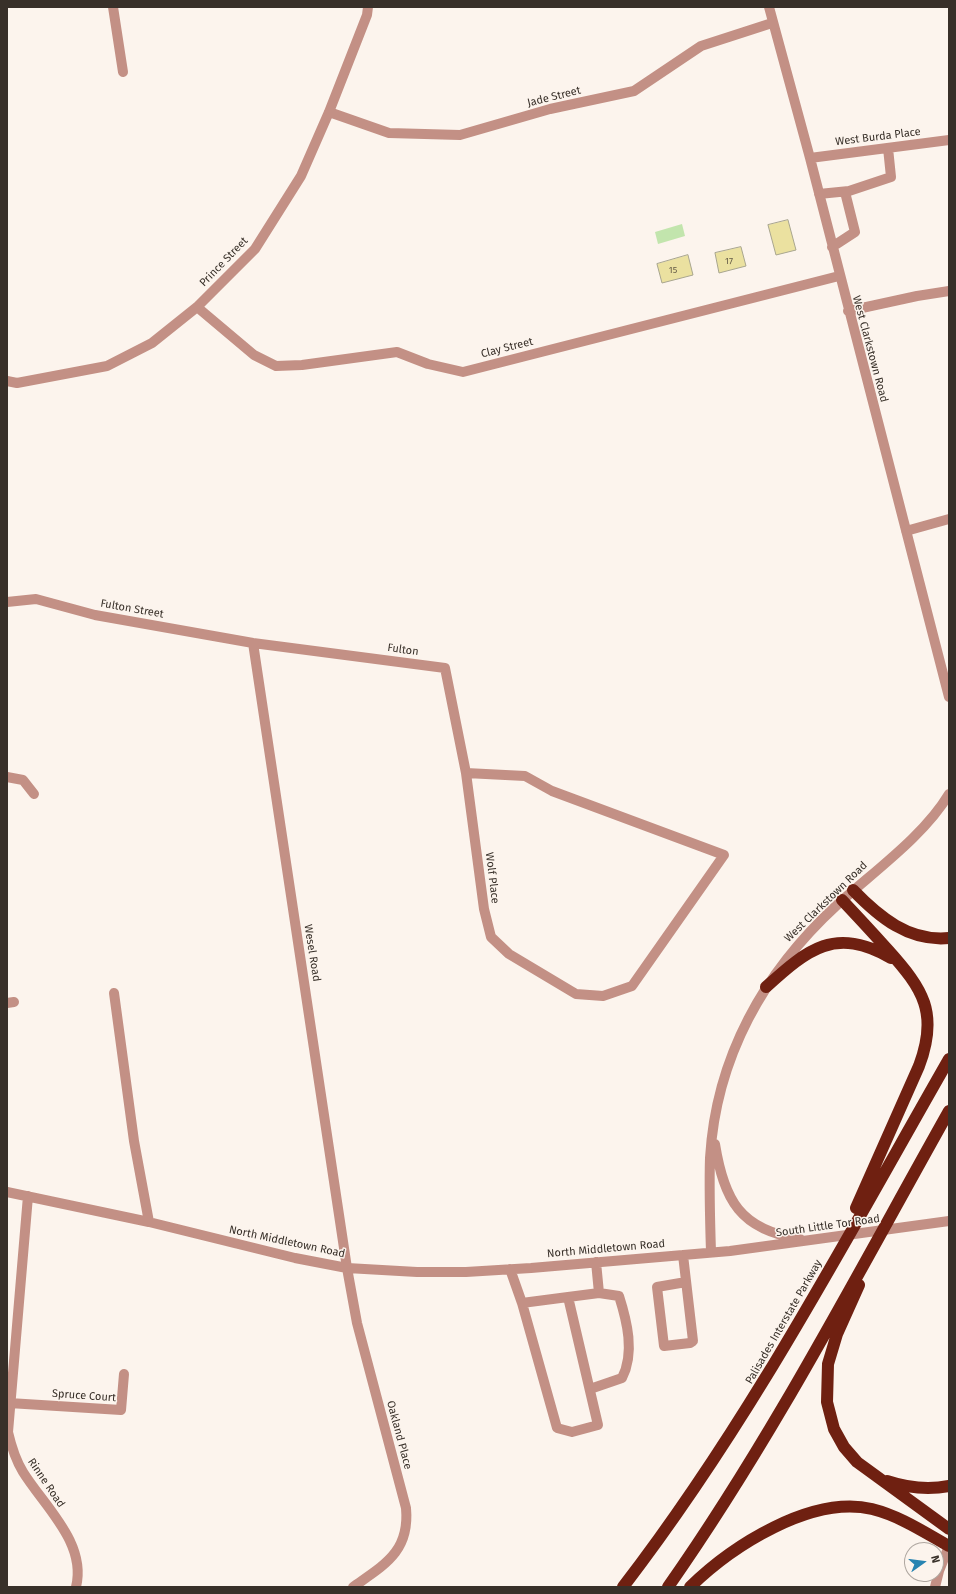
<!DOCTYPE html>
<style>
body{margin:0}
#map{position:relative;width:956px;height:1594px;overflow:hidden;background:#fcf4ed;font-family:"Fira Sans",sans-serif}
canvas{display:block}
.frame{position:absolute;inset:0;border:8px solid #383029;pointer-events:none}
.north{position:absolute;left:904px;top:1542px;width:40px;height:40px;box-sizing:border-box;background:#fcf4ed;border:1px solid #aea69f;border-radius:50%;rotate:76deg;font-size:11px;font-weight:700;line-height:16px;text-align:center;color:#383029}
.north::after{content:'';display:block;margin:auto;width:14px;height:18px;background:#2884b1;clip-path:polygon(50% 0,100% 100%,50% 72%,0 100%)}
</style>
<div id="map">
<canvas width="956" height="1594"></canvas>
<div class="frame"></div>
<div class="north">N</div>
</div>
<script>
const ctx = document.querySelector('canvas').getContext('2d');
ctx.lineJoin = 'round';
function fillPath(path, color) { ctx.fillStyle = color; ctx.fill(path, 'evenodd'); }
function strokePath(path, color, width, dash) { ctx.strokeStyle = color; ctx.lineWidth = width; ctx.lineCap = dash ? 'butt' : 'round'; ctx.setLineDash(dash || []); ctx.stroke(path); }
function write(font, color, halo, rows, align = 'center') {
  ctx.font = font + ' "Fira Sans",sans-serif'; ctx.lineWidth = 3; ctx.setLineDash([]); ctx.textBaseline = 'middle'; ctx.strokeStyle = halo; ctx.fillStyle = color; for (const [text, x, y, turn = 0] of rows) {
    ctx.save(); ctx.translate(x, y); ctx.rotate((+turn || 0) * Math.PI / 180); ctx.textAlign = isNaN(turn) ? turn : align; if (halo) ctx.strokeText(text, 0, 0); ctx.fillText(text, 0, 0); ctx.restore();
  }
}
fillPath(new Path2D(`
 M682,224L685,236L658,244L655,232Z`), '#c2e5ad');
const building = new Path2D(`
 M788,220L796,250L776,255L768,225Z
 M741,247L746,266L719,273L715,253Z
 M688,255L693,275L662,283L657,264Z`);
fillPath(building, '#ebe1a0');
strokePath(building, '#a8a58e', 1);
strokePath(new Path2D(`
 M113,7L123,72
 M769,7L810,158L949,697
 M329,112L389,133L460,135L550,109L634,91L701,46L772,23
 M810,158L949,140
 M819,194L849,191L891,177L888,148
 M832,247L855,232L845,192
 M197,307L254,355L276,366L302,365L397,352L428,364L463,372L839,276
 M848,311L917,296L949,291
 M7,381L17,383L107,366L152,343L197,307L255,249L301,176L329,112L367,15L368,7
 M906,531L949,519
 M7,602L36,599L95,615L253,643L445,668L466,773
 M253,643L347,1268L357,1323L406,1508C410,1552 384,1565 353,1587
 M466,773L525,776L552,791L724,855L632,986L603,996L576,994L509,954L491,937L484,909Z
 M7,777L23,780L34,794
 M114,993L134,1141L149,1222
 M7,1003L14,1002
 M715,1144C724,1200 740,1230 800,1239
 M7,1192L149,1222L295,1258L347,1268L417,1272H466L531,1268L730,1251L949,1221
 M28,1196L8,1432C11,1445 15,1459 23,1472C44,1506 87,1543 76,1587
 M711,1252C710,1221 709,1189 710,1158C716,1057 764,972 837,905C873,872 924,836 949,794
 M683,1255L693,1341L690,1343L664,1346L657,1287L686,1282
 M596,1262L599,1293
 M510,1269L522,1303L557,1428L572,1432L598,1425L568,1297L522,1303
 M568,1297L599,1293L619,1296C627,1321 635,1353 622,1378L590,1389
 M9,1403L121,1410L124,1374
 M935,1587L939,1571L949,1546`), '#c39085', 10);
strokePath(new Path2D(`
 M853,890C879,917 909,942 949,938
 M842,900C858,917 873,933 888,950C923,989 939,1013 919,1066L856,1208
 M766,987C808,949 835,926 891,958
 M859,1285L837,1334L828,1364L827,1402L834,1429L844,1447L857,1462L949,1529
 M887,1481C908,1488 928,1490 949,1486
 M623,1587C750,1422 846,1239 949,1059
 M668,1587C774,1436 859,1271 949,1111
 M690,1587C732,1546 811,1495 872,1509C900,1516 924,1532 949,1546`), '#6f2011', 12);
write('9px', '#655c47', null, [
 ["17",729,261],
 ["15",673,270]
]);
write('11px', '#383029', '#fcf4ed', [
 ["Jade Street",554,97,-14],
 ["West Burda Place",878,137,-7],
 ["Prince Street",224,262,-46],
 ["Clay Street",507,348,-14],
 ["West Clarkstown Road",870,349,75],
 ["Fulton Street",132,609,10],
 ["Fulton",403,650,8],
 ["Wolf Place",492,878,83],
 ["West Clarkstown Road",826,902,-44],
 ["Wesel Road",312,953,81],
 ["South Little Tor Road",828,1226,-8],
 ["North Middletown Road",287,1242,12],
 ["North Middletown Road",606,1249,-5],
 ["Palisades Interstate Parkway",784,1322,-60],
 ["Spruce Court",84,1396,4],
 ["Oakland Place",399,1435,75],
 ["Rinne Road",46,1483,56]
]);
</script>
